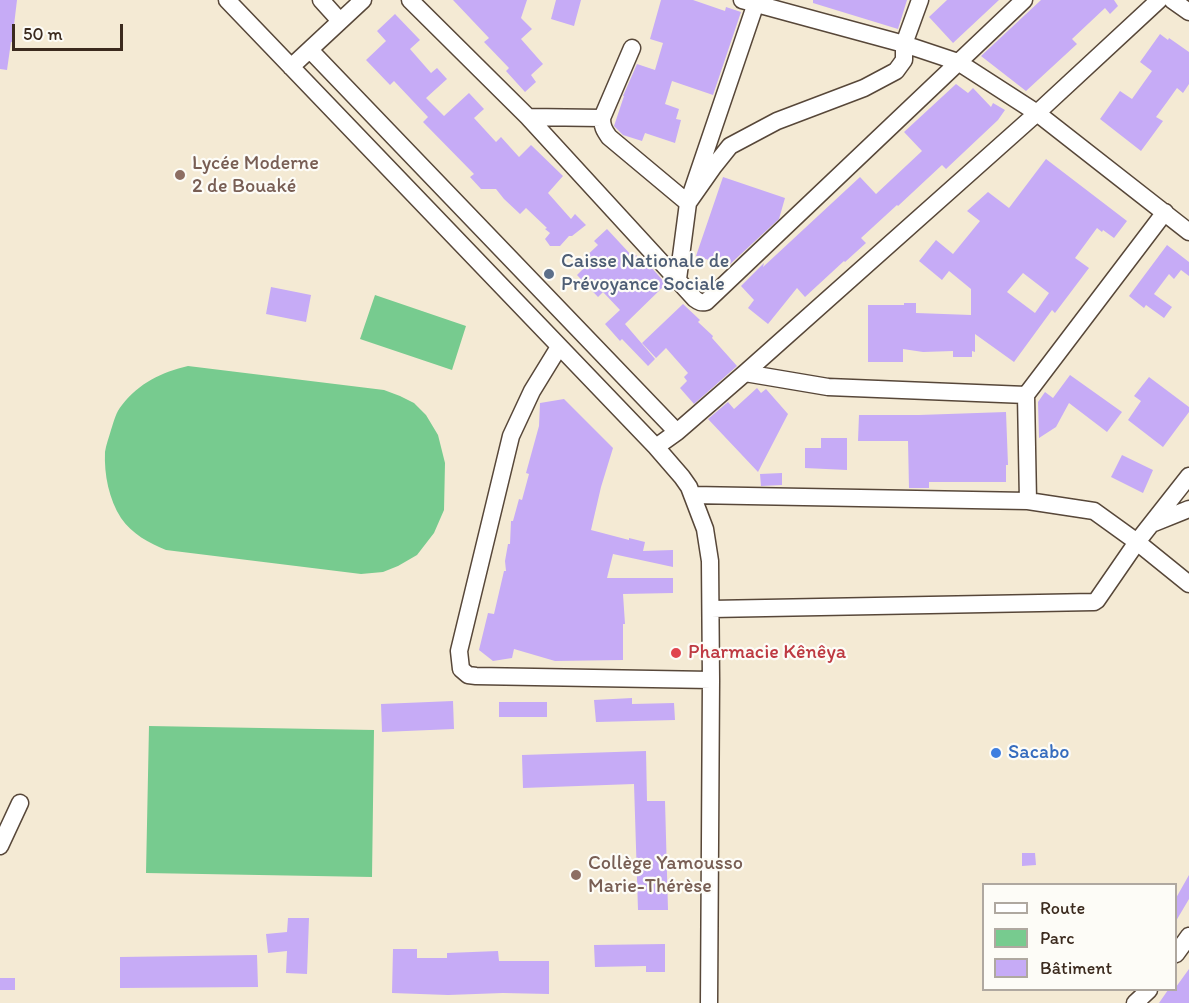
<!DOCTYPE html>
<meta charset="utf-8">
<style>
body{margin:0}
#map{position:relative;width:1189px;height:1003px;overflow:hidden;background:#f4ead4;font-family:Itim,sans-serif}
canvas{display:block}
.legend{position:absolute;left:982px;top:883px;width:195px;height:108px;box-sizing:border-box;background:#fdfcf7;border:2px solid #afa8a0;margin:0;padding:8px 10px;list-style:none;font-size:18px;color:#3b2a1e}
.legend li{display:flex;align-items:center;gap:12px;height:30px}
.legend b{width:30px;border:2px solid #afa8a0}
.scale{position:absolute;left:12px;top:24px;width:111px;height:27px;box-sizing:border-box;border:3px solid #3b2a1e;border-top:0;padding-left:8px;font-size:18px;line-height:21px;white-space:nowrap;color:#3b2a1e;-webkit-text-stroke:4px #fdfcf7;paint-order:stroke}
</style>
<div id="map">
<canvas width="1189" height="1003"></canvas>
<ul class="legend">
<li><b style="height:8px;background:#fff"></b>Route</li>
<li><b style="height:16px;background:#77cb8f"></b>Parc</li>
<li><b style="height:16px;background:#c6abf6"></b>Bâtiment</li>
</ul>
<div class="scale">50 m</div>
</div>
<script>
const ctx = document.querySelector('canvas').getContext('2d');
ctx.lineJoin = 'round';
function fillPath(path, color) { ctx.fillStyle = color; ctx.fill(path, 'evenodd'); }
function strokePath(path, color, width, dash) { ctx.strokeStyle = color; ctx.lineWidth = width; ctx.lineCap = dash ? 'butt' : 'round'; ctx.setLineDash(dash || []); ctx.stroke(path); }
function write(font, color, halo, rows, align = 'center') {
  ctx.font = font + ' Itim,sans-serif'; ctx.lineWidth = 4.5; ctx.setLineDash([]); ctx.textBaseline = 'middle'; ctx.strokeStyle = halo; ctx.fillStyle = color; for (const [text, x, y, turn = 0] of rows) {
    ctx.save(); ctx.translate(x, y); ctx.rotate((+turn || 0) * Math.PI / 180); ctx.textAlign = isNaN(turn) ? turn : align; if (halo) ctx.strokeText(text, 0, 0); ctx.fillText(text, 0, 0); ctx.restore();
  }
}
fillPath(new Path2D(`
 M375,295L466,326L452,370L360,339Z
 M188,366L384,390L400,396L414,403L426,415L438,435L445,463L444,510L434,533L417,555L398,566L383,572L361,574L166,550C149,543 132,534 121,518C109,499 104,475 105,452C106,445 109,437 111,430C114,421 116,412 122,405C139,383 162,372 188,366Z
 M149,726L374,730L372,877L146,873Z`), '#77cb8f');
fillPath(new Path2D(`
 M0,0H17L12,42H11L7,70L0,69Z
 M453,0H527L521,18L532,29L521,39L543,64L531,75L536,82L525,92L506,71L509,68L484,42L489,38Z
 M556,0H581L574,26L551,19Z
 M661,0H693L725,11L726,7L741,12L713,95L672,81L665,104L679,109L676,119L681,120L675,143L645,133L642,141L623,135L614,126L624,96H623L637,64L655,70L663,43L650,39Z
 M813,0H907L898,29L813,3Z
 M947,0H999L953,43L929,17Z
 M1041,0H1114L1118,6L1110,14L1105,8L1072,39L1077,44L1026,91L981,56Z
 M395,14L420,40L410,49L431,73L437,68L447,79L426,98L444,116L469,93L484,109L474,118L496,142L501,137L519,157L531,145L563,176L548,193L571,219L575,214L586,225L572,236H569L560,246H550L545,239L550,233L545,229L547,228L526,208L520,214L504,199L496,189H481L470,177L474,174L423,122L428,117L394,81L390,85L366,60L386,41L377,31Z
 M1160,34L1168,40L1169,38L1189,52V84L1183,93L1177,88L1167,102L1156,117L1163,121L1141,151L1100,119L1120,91L1132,99L1152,71L1140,62Z
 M956,84L968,93L973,88L991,107L993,103L1005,110L998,120L946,169L942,165L898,206L897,205L861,238L866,243L845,262L844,261L805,297L797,288L768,324L748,308L754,300L741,286L764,263L763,267L860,177L876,194L922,151L904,132Z
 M1046,159L1127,221L1114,238L1103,230L1102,232L1097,228L1075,258L1089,268L1055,313L1052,310L1014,362L975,334V352L972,351V357H953V351L923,352L903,349V362H868V305H904V303H916V313L971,315V289L949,271L942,280L919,261L936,240L953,254L980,221L967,211L988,192L1009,208ZM1023,273L1049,293L1035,313L1007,292Z
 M723,177L785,198L779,219L728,266L696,256Z
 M607,229L633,257L636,255L648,268L650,266L666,284L625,324L655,359L648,366L622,339L620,341L605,324L620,310L603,292L598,297L577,275L586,266L581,261L598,245L594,241Z
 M1167,245L1189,262V276L1181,270L1174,279L1169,274L1154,294L1172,307L1164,318L1146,305L1144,308L1129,296Z
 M271,287L311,295L306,322L266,314Z
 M683,304L700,320L698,322L713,336L712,338L737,366L694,404L680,388L687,381L684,377L688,373L666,348L656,358L642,343Z
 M1070,375L1122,412L1107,432L1069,403L1056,427L1039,438L1038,402L1045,392L1053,398Z
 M1149,377L1189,407V412L1163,447L1128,420L1141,401L1134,396Z
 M757,388L761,393L766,389L788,414L758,472L708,419L728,402L734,409Z
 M564,399L613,448L601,487L591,530L629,540V538L645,542L643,551L673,550V567L613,554L607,578H673V593L623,594L625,624H623V660L555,661L514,649L512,658L493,661L479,650L488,613L494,614L504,571H506L505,561L508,544H510L511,521H513L519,499L522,500L529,474L526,473L539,426L540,403Z
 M1006,412L1008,465H1006V482H929V488H909L908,441H858L859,415H919Z
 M821,438H847V470L805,468V448H821Z
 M1122,455L1153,470L1143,493L1111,477Z
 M782,473V485L761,486L760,474Z
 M632,698V704L674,703L675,720L596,722L594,700Z
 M453,701L454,729L382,732L381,704Z
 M499,702H547V717H499Z
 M646,751L647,801H665L668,910H638L634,784L523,788L522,755Z
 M1022,853H1035L1036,865L1022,866Z
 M1189,875V899L1176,921V898Z
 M288,918H309L307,974L286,973L287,951L268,953L266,934L287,932Z
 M665,944V972H646V966L595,967L594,945Z
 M393,949H417V958H447V953L498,951L499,961H549V994L503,993L448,995L392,993Z
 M257,955L258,987L120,988V957Z
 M1189,969V1003H1159L1168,990H1176V987Z
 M0,978H15V990H0Z`), '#c6abf6');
const minor = new Path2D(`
 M227,0L656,447L682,477L689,487L705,529L710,561L711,680L709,1003
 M321,0L340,21
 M410,0L528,117L695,299C699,302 701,303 706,302L1024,0
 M742,0L904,44L958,62L1037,113L1189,232
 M1172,0L1189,12
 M310,50L677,432
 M291,67L363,0
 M528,117L602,118C602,126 604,130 609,137L688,203L714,166L730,146L777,121L864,88L896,71L904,60V44L920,0
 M602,118L632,48
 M678,279L688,203L757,0
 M559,347L532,391L511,436L459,651L461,669L468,675L476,676L711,680
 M745,373L828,387L1026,395
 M656,447L677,432L745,373L1037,113L1159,0
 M692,495L1028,501L1094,511L1137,542L1189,584
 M1028,501L1026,395L1165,212
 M1154,523L1189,509
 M711,609L1094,602L1097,600L1137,542L1189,476
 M0,846L20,803
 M1176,954L1189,936
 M1135,1003L1149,990`);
strokePath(minor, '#574739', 19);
strokePath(minor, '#fff', 16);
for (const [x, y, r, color] of [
 [180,175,6,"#8d6e63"],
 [549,274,6,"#5c6f8a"],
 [676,653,6,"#e0444e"],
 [996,753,6,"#3f7fe0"],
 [576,875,6,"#8d6e63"]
]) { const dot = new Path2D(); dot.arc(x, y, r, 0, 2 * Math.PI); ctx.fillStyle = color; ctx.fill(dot); strokePath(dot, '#fdfcf7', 2); }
write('20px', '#785e54', '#fdfcf7', [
 ["Lycée Moderne",192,164],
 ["2 de Bouaké",192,187],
 ["Collège Yamousso",588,864],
 ["Marie-Thérèse",588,887]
], 'left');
write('20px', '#4e5e75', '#fdfcf7', [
 ["Caisse Nationale de",561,262],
 ["Prévoyance Sociale",561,285]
], 'left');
write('20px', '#be3a42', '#fdfcf7', [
 ["Pharmacie Kênêya",688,653]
], 'left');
write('20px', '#366cbe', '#fdfcf7', [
 ["Sacabo",1008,753]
], 'left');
</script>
